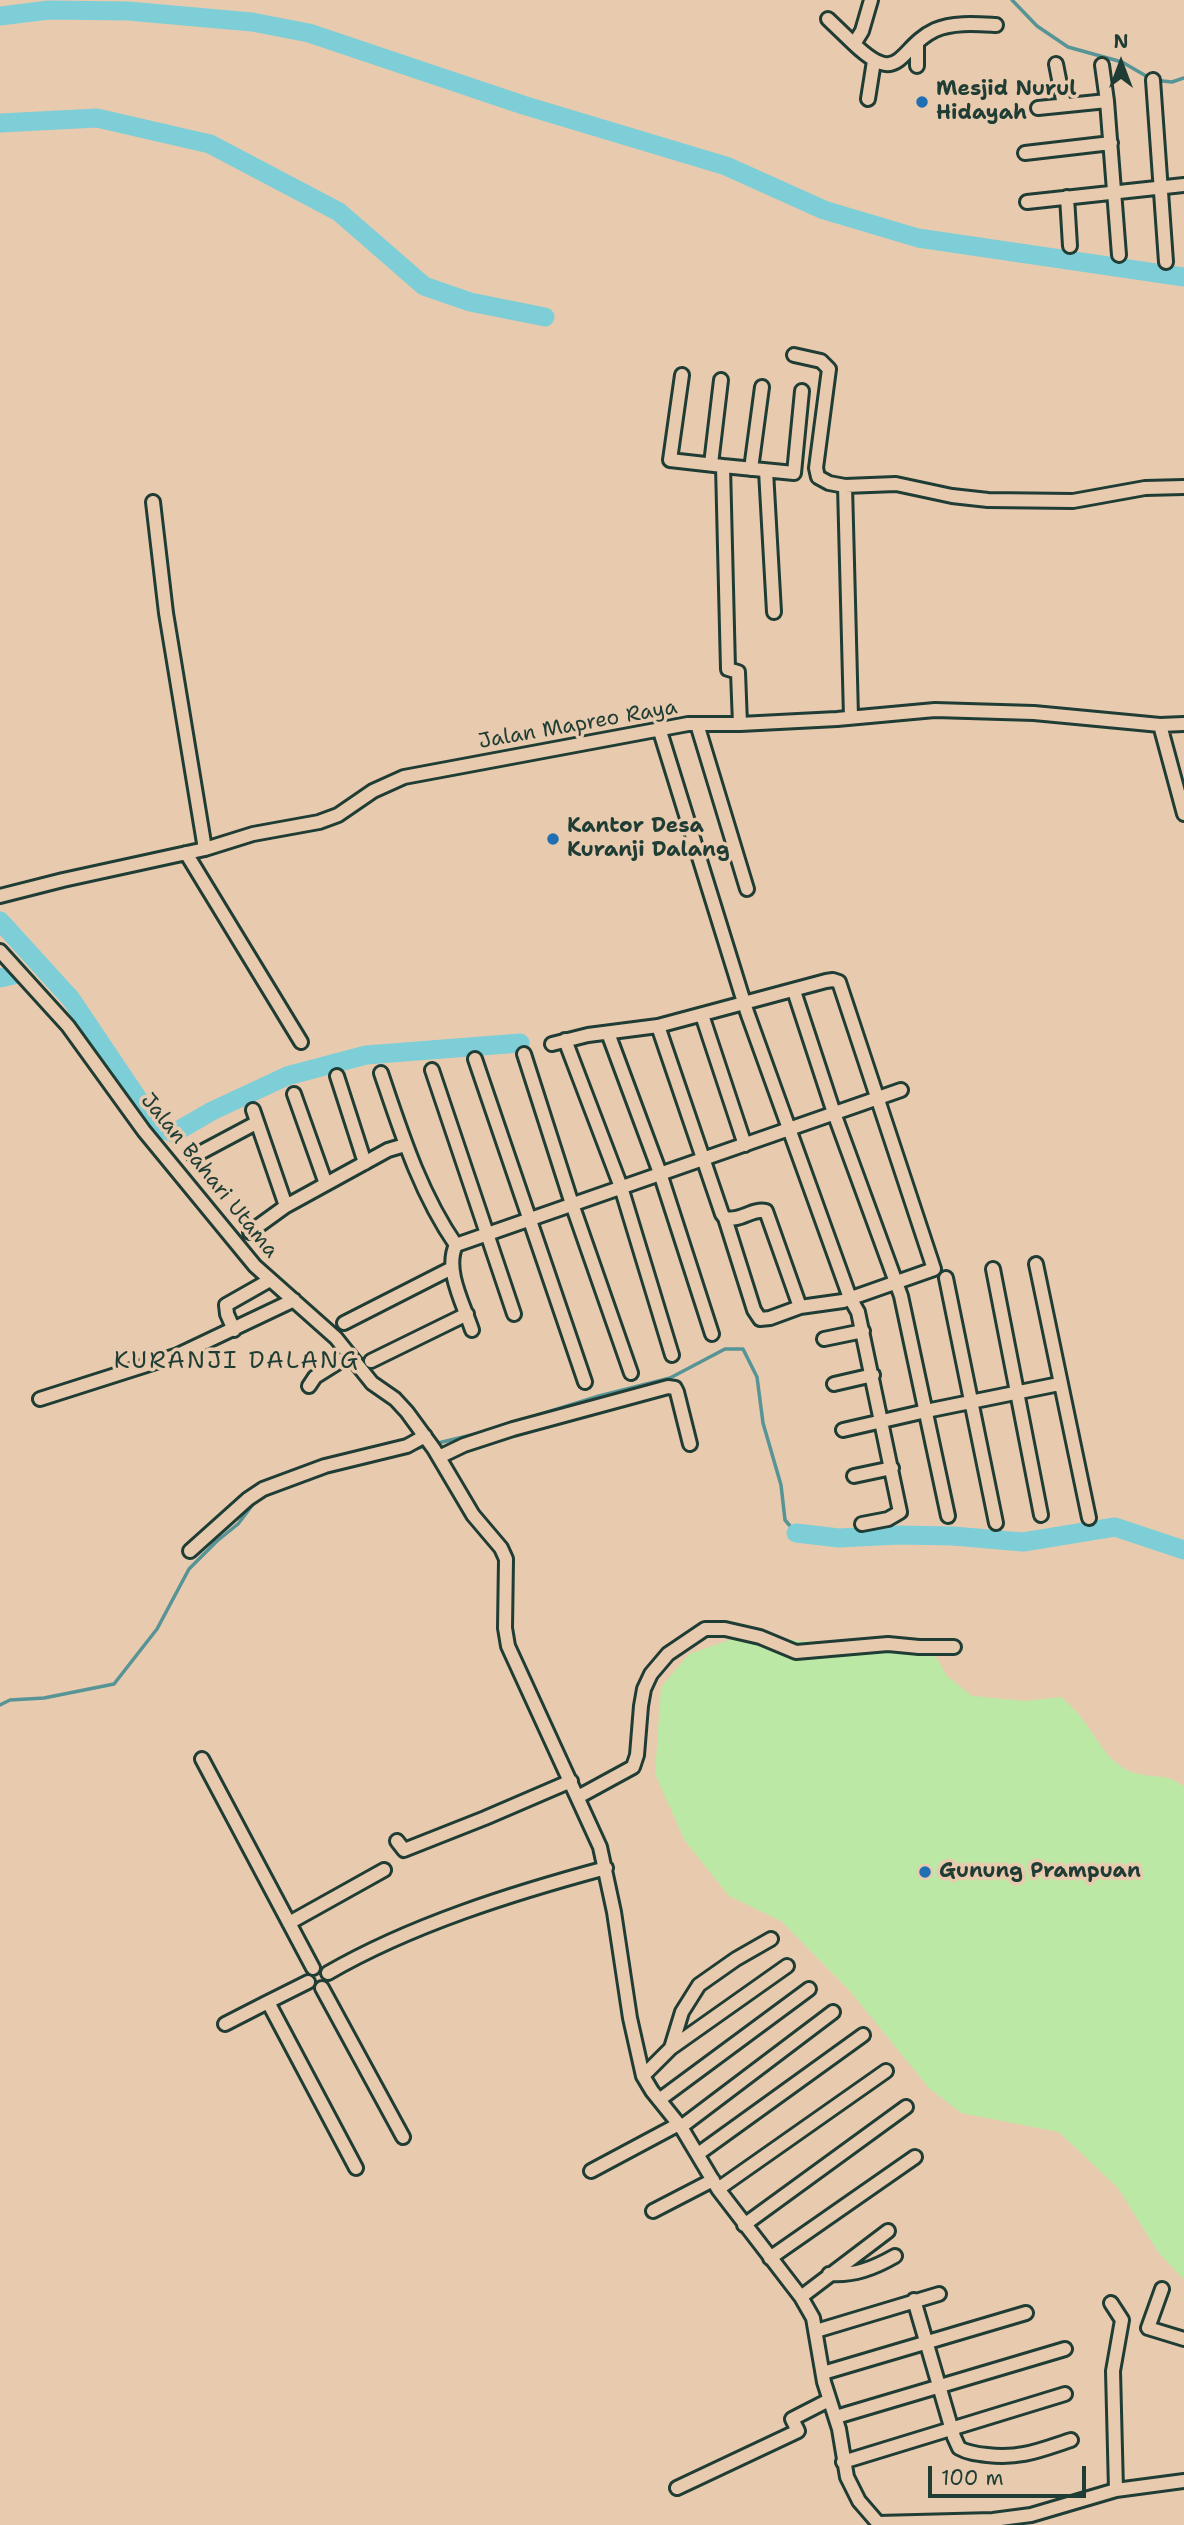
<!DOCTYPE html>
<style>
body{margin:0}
#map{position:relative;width:1184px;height:2525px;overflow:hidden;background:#e8cbaf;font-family:"Shantell Sans",sans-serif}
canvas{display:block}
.north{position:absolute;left:1086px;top:28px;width:70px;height:70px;-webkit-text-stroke:5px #e8cbaf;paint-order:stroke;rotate:0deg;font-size:19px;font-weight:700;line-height:28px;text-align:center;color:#1f3d34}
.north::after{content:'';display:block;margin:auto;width:24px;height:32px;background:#1f3d34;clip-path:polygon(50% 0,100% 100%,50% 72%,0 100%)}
.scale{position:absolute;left:928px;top:2466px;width:158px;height:32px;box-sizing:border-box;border:4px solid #1f3d34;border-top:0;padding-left:9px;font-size:21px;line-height:24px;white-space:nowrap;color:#1f3d34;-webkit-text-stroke:5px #e8cbaf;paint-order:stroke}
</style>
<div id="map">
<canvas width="1184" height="2525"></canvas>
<div class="north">N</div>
<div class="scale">100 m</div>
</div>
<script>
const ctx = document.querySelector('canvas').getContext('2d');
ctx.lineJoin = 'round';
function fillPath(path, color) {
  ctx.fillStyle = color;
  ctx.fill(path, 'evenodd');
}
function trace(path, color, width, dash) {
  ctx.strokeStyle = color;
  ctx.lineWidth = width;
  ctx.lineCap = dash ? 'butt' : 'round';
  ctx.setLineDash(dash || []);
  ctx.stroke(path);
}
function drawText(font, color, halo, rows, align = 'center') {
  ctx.font = font + ' "Shantell Sans",sans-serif';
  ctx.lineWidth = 7;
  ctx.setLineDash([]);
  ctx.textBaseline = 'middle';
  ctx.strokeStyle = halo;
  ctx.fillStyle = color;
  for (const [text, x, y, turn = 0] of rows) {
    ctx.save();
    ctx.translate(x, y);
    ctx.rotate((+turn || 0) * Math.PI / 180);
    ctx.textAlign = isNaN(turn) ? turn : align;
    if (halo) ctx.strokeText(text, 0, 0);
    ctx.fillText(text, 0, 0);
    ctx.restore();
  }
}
const green = new Path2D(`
 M744,1635l58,6 130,9 15,26 25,20 54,5 35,-4c8,8 17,15 23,24 14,19 24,42 48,51 18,7 36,0 52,15v493l-26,-28 -40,-64 -59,-56 -98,-19 -32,-25 -80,-98 -68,-69 -52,-25 -44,-55 -30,-67 6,-87 28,-33z`);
const stream = new Path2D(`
 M1012,0l25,26 31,21 54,15 31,18 19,2 12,-4
 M522,1420l77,-24 71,-18 55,-29h18l14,28 6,46 18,62 4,35 11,13
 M434,1444l54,-13
 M410,1450l17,-4
 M319,1474l26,-7
 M0,1705l10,-5 34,-2 70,-14 43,-55 32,-60 28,-28 21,-17 19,-25`);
const river = new Path2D(`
 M0,16l49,-6 79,1 124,11 57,11 214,72 203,61 98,44 94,28 266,39
 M0,123l97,-5 113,26 129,68 85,74 46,16 75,15
 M0,921l71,78 86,128 17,6 38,-22 75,-35 79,-21 154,-12
 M0,978l14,-3
 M796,1533l43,5 61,-3 53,1 70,6 92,-15 69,23`);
const minor = new Path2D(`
 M871,0l-9,31 -8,13c47,45 44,3 81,-14 18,-8 42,-6 61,-5
 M828,19l26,25
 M1056,64l8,41
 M1102,65l5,36 12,154
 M917,66v-22
 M1153,80l13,182
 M868,99l6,-38
 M1038,108l69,-7
 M1025,153l86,-10
 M1067,197l3,49
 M1027,202l157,-17
 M794,355l27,6 8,8 -13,99 2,9 11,6 16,3 51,-2 56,12 36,4 85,1 72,-13 39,-1
 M682,375l-12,85 53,6
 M711,464l10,-84
 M751,469l11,-82
 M766,471l8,141
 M845,486l6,231
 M153,502l13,111 39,236
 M697,724l50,165
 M740,724l-2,-52 -10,-3 -5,-203 71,7 8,-82
 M1160,725l24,89
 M659,728l88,284 103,286 8,14 42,200 -12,7 -26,5
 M186,853l115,189
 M0,896l63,-16 142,-31 48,-15 66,-12 19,-7 35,-24 31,-14 284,-53h52l97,-5 98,-9 99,3 126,12 24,-1
 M0,951l68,75 76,105 111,135 81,72 36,45 23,16 12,13 27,37 39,66 28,33 5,11 -1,69 3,18 92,201 14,65 16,106 13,58 9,15 29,36 37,62 83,108 12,21 11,64 15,47 8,48 12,24 19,22 115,-3 38,-5 85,-25 68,-9
 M794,991l40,122 67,183 47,220
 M702,1015l43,130
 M658,1026l64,188 3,4c15,4 27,-10 41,-7l34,96
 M608,1033l52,140 52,161
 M565,1040l56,147 51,168
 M552,1044l36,-9 70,-9 168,-45 7,-1 6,2 95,287 -91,32 -43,6 -30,11 -10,1 -6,-9 -29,-92
 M524,1054l48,150 59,169
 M475,1059l110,323
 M432,1070l82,244
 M381,1073c20,59 39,120 75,172l445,-155
 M337,1076l28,87
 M294,1094l32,90
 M253,1110l33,96
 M194,1156l62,-33
 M250,1232l36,-26 102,-56 17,-5
 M456,1245c-12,25 8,60 16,85
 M1036,1264l53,254
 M993,1269l48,246
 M946,1278l50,245
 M344,1323l108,-55
 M234,1330l-7,-16 -1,-9 44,-25
 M824,1339l39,-8
 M371,1361l96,-47
 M834,1384l39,-9
 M309,1386l6,-9 35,-22
 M40,1399l138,-44 116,-55
 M843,1430l83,-19 133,-27
 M439,1457l25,-12 49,-16 155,-42 7,1 2,4 13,52
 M854,1476l38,-8
 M190,1551l58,-52 15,-10 62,-23 82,-20 18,-10
 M202,1759l111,209
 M578,1797l55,-30 4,-12 4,-49 3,-17 7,-15 17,-20 37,-25h20l35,8 36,15 92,-8 31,3h35
 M397,1841l7,9 81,-32 86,-37
 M289,1923l95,-53
 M328,1973c83,-48 185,-80 278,-105
 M308,1982l-40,20 88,166
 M322,1988l81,149
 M225,2024l43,-22
 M671,2048l116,-82
 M643,2076l28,-28 11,-36 17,-27 37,-26 35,-20
 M659,2100l150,-111
 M681,2127l152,-115
 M698,2154l165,-119
 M591,2171l88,-47
 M718,2189l168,-118
 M653,2211l60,-31
 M744,2225l162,-118
 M770,2258l145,-101
 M829,2274c25,2 45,-6 66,-18
 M1162,2289l-14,39 36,11
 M801,2297l87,-66
 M914,2300l40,137 5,11c9,5 18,6 28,7 34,4 53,-5 84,-15
 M1111,2303l11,17 -9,51 3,119
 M816,2331l123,-37
 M823,2373l203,-60
 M836,2417l229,-68
 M843,2462l222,-68
 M677,2488l121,-57 -6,-12 37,-19`);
const markers = [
 [922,102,7,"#1f6fb2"],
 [553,839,7,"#1f6fb2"],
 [925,1872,7,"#1f6fb2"]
];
const poiNames = [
 ["Mesjid Nurul",936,90],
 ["Hidayah",936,114],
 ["Kantor Desa",567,827],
 ["Kuranji Dalang",567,851],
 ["Gunung Prampuan",939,1872]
];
const streetNames = [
 ["Jalan Mapreo Raya",578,725,-10],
 ["Jalan Bahari Utama",209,1176,51]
];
const quarterNames = [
 ["KURANJI DALANG",237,1362]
];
fillPath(green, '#bbe8a5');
trace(stream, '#579496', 3.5);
trace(river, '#7dced7', 19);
trace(minor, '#1f3d34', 18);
trace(minor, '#e8cbaf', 12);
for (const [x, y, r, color] of markers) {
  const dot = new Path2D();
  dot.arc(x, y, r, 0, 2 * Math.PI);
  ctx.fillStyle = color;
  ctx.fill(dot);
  trace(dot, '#e8cbaf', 2.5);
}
drawText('bold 21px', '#1f3d34', '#e8cbaf', poiNames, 'left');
drawText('21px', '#1f3d34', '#e8cbaf', streetNames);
ctx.letterSpacing = '2px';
drawText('24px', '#1f3d34', '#e8cbaf', quarterNames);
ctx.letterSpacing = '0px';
</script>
